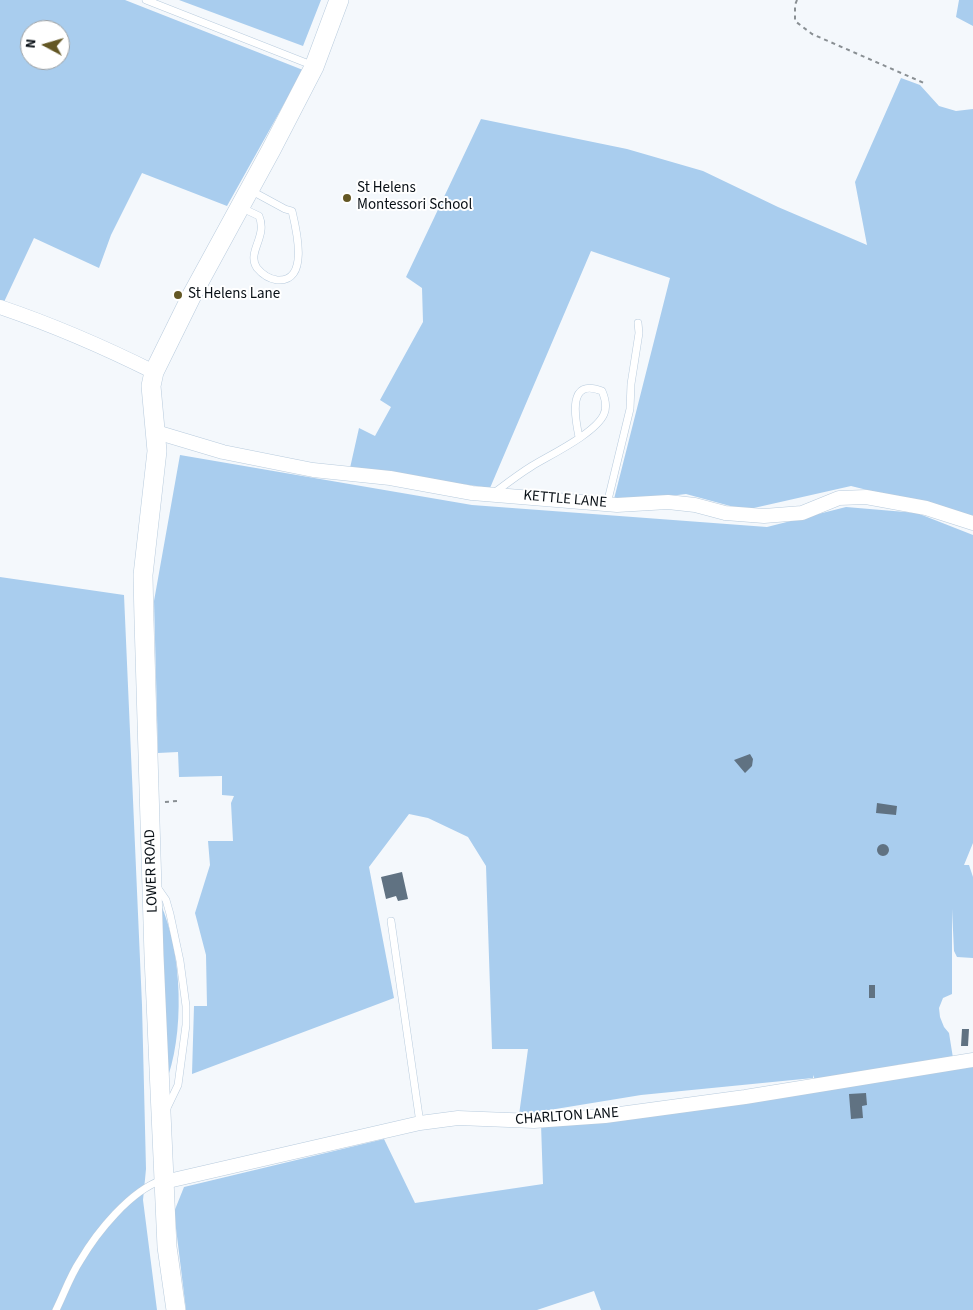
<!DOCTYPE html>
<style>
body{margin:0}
#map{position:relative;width:973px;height:1310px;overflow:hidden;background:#f4f8fc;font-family:"Source Sans 3",sans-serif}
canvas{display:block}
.north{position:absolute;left:20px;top:20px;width:50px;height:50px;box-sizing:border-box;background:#fff;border:1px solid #9c9fa1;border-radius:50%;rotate:276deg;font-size:14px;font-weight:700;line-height:20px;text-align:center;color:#080f15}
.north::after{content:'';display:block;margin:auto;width:18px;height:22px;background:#635724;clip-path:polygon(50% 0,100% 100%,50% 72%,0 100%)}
</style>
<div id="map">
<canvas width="973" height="1310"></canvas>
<div class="north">N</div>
</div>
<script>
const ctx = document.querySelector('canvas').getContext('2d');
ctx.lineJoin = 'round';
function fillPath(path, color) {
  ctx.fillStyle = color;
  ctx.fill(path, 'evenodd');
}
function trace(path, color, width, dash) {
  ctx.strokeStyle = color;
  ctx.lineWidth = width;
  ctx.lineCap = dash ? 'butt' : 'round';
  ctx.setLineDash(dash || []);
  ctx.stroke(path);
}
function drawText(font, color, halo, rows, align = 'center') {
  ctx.font = font + ' "Source Sans 3",sans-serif';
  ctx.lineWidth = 4;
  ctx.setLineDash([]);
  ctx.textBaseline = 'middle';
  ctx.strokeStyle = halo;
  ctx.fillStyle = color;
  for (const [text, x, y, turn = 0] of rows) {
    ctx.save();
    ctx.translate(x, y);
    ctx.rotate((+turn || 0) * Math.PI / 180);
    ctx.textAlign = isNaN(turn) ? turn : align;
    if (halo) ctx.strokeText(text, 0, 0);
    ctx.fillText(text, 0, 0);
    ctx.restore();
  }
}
const green = new Path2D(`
 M0,0h125l178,70 -76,136 -85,-33 -31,62 -12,33 -65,-30 -30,64 -4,-2zM30,30h30v30h-30z
 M179,0h142l-18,46z
 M959,0h14v26l-17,-9z
 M901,78l19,7 19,21 17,5 17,-2v407l-122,-30 -106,24 -59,-16 -73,9 57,-225 -79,-27 -101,237 -140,-20 9,-40 16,8 16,-29 -11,-7 43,-78 -1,-34 -16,-11 75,-158 146,30 76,22 75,36 89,38 -12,-63z
 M180,455l292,50 295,22 79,-20 71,6 56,22v308l-9,22h5l4,12v81l-16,-1 -3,-6 -2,-42v85l-9,4 -4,10 1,9 4,10 5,6 4,25 -56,7 3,13 73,-11v243h-372l-7,-19 -57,19h-351l-12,-98 10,-25 200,-48 31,64 128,-19 -2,-60 278,-34 -6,-15v3l-172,17 -122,20 9,-66h-36l-6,-183 -18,-29 -40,-19 -19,-4 -40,53 25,131 -202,76 2,-68h13l-1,-51 -11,-42 15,-48 -2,-24h25l-2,-38 3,-7 -12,-1v-19l-43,1 -1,-25 -20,1 -4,-152z
 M0,577l124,18 18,410 4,164 -3,31 14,110h-157z
 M160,903c23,49 25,133 5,182z`);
const building = new Path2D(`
 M750,754l3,5 -1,7 -7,7 -11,-13z
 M877,803l20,3 -1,9 -20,-2z
 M877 850a6 6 0 1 1 12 0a6 6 0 1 1-12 0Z
 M402,872l6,27 -10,2 -2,-5 -10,3 -5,-22z
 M869,985h6v13h-6z
 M962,1029h7l-1,17h-7z
 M866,1093l1,12 -5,1 1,12 -12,1 -2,-25z`);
const path = new Path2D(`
 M797,0l-2,5v16l17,13 112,49
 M165,802l12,-1`);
const lane = new Path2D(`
 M146,0l168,66
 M240,207l19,9c9,21 -13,36 -2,52 5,6 13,11 20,12 33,3 19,-52 15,-69l-7,-2 -35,-19
 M494,493c12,-9 25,-19 38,-27 18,-11 64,-33 72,-52 3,-7 1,-16 -2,-23 -35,-14 -27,27 -23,46
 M607,504l23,-95 1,-25 8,-51 -1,-10
 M157,887l9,13 4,14 10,47 6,45v19l-8,60 -12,25
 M391,921l29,202
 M56,1310c8,-16 14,-34 24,-49 17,-29 50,-70 82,-81`);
const street = new Path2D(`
 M0,307c53,18 104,40 154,65
 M156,432l67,20 90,18 77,8 82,15 145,12 51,-3 27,3 30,8 39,3 38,-3 37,-15 27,-1 60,11 47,15
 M164,1182l256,-59 38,-5 76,3 71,-5 140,-19 228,-37`);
const secondary = new Path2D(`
 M176,1310l-9,-63 -13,-291 -10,-336 -1,-45 14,-124 -6,-65 3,-14 39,-79 78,-143 43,-83 25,-67`);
const markers = [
 [347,198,5,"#635724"],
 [178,295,5,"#635724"]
];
const poiNames = [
 ["St Helens",357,189],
 ["Montessori School",357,206],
 ["St Helens Lane",188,295]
];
const streetNames = [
 ["KETTLE LANE",565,500,5],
 ["LOWER ROAD",152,871,-92],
 ["CHARLTON LANE",567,1117,-4]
];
fillPath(green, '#a9cdee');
fillPath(building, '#607282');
trace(lane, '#b8cbdd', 8);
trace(street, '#b8cbdd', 15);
trace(secondary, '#b8cbdd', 20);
trace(path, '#898f93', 2, [4, 4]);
trace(lane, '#fff', 7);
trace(street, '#fff', 14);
trace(secondary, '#fff', 19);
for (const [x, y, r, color] of markers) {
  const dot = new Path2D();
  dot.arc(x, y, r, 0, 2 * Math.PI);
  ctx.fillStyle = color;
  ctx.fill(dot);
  trace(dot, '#fff', 2);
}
drawText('15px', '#080f15', '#fff', poiNames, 'left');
drawText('15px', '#080f15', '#fff', streetNames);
</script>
